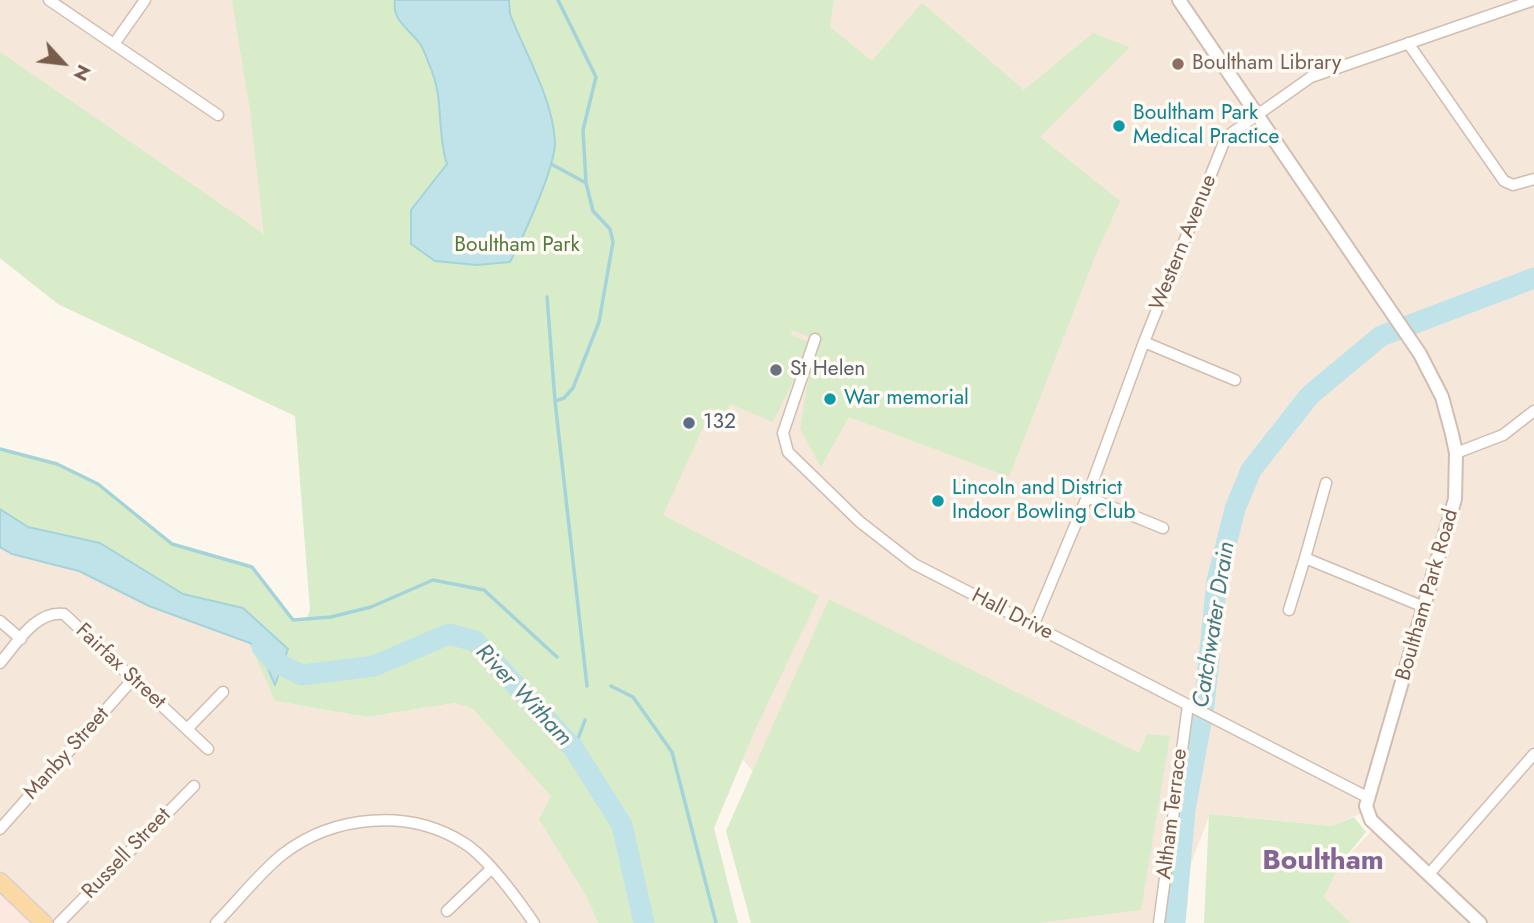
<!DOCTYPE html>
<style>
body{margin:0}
#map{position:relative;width:1534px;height:923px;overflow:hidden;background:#fdf6ec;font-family:Jost,sans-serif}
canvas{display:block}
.north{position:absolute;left:28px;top:28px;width:70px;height:70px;-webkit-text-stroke:5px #fffaf3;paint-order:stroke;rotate:117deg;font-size:19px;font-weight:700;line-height:28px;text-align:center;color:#7a5c4d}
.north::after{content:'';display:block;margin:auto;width:24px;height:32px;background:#7a5c4d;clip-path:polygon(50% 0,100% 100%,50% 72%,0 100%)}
</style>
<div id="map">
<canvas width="1534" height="923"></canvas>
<div class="north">N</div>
</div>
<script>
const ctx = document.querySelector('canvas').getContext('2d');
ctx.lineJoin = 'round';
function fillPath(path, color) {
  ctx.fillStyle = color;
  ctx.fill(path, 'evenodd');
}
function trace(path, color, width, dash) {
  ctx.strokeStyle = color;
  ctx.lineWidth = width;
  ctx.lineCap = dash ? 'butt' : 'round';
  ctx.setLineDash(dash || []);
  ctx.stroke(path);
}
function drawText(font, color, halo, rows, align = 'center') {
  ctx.font = font + ' Jost,sans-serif';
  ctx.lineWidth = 7;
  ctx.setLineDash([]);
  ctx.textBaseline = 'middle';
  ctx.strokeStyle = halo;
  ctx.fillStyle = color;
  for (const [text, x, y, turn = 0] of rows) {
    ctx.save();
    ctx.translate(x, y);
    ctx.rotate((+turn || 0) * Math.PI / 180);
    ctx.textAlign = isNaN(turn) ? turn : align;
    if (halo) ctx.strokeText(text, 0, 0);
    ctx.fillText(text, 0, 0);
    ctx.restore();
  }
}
const residential = new Path2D(`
 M0,0h1534v923h-183l-27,-26 17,-34 37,-39 -9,-14 -37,16 -122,-12 -42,109h-287l-219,-259 -367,-248 -237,-112 -58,-46z
 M0,529l237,88 38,84 92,16 88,-14 18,6 79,87 46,127h-554l-44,-42z`);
const commercial = new Path2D(`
 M0,893l32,30h-32z`);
const green = new Path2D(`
 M232,0h602l-4,27 42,34 50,-58 102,87 69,-57 37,14 -90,90 80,64 -24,53 -87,223 -160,-60 -28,50 -21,-38 15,-90 -23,-9 -1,5 21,8 -39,79 -43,-18 -4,8 -14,-4 -49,107 156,81 -64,134 -41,98 24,95h-140l-11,-26 -48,-78 12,-23 -78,-87 -18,-6 -88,14 -92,-16 -38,-84 -237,-88v-80l57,15 41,20 74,60 80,23 41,53 14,-2 3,-8 -15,-194 -237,-112 -58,-46v-206l264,182 -14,-123z
 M829,599l310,154 8,-19 23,2 -29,174 -102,13h-288l-25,-92z
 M1209,814l123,12 22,-9 12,15 -25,31 -17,34 27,26h-147z`);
const water = new Path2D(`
 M395,0h114l1,14c16,41 42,83 45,127 1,25 -32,96 -45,121l-33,3 -42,-4 -24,-17v-34l36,-46c-11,-33 -2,-66 -18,-100 -3,-8 -6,-18 -12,-24 -11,-13 -25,-21 -22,-40z
 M0,509l28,18 72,16 83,51 60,14 45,41 -13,36 -17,-39 -109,-40 -70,-35 -67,-17 -12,-7z`);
const stream = new Path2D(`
 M558,0l38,77 -13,53 3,53
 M553,165l33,18 7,28 17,18 3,13 -14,80 -26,66 -9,10 -9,3
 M547,297l8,104 32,285
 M0,449l57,15 41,20 74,60 80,23 41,53 38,-3 40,-10 62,-27 51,10 73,67
 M611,686l22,11 39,55 44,171
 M574,749l11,-29`);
const river = new Path2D(`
 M262,647l13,15 27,13 72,-9 75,-32 26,7 99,108 48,76 22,98
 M1175,923l10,-113 19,-104 13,-125 18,-72 16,-39 59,-75 71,-59 153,-58`);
const minor = new Path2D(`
 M49,0l169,115
 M1408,43l96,138 9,4 21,-6
 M114,44l31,-44
 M815,339l-32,94 5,19 72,70 54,42 453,233
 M1144,342l91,38
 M1456,453l47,-18 31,-24
 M1326,483l-21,75 119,49
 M1087,497l76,31
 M1289,610l16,-52
 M0,621l21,18
 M1033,626l54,-129 57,-155 82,-205 85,-60 223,-77
 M0,663c17,-20 36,-53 64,-49l144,135
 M187,729l36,-37
 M0,829l133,-150
 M1429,874l105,-120
 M447,911l44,-42
 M59,923l135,-137
 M216,923c22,-22 43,-50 67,-69 51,-39 126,-46 181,-11 23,14 55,58 70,80
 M1159,923l29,-218`);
const tertiary = new Path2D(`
 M1179,0l241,354 22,43 10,37 4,19 -1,46 -89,307 5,14 109,103`);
const primary = new Path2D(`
 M0,881l44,42`);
const markers = [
 [1178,64,7,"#8d6e63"],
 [1119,126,7,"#0f9aa8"],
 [776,370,7,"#6b7280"],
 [830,399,7,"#0f9aa8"],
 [689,423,7,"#5c6f8a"],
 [938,501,7,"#0f9aa8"]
];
const educationNames = [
 ["Boultham Library",1192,64]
];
const cultureNames = [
 ["Boultham Park",1133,114],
 ["Medical Practice",1133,138],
 ["War memorial",844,399],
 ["Lincoln and District",952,489],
 ["Indoor Bowling Club",952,513]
];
const streetNames = [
 ["Western Avenue",1184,243,-68],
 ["Boultham Park Road",1428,595,-74],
 ["Hall Drive",1012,615,27],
 ["Fairfax Street",120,667,43],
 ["Manby Street",67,754,-48],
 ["Altham Terrace",1173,814,-83],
 ["Russell Street",127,854,-46]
];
const parkNames = [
 ["Boultham Park",517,246]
];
const worshipNames = [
 ["St Helen",790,370]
];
const serviceNames = [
 ["132",703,423]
];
const waterNames = [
 ["Catchwater Drain",1215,625,-81],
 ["River Witham",523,696,47]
];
const districtNames = [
 ["Boultham",1323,862]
];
fillPath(residential, '#f5e8da');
fillPath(commercial, '#fde8e0');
fillPath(green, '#d8ecc9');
fillPath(water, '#bfe3e8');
trace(water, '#a5d3da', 2);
trace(stream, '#a5d3da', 3.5);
trace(river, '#bfe3e8', 21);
trace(minor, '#d1beb0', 13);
trace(tertiary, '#d1beb0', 16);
trace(primary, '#dad1cd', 19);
trace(minor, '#fff', 10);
trace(tertiary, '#fff', 12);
trace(primary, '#fbd9a5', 16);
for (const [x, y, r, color] of markers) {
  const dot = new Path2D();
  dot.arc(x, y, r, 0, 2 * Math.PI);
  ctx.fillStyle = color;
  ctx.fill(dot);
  trace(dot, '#fffaf3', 2.5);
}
drawText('21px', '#785e54', '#fffaf3', educationNames, 'left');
drawText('21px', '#0d838f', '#fffaf3', cultureNames, 'left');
drawText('21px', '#7a5c4d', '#fffaf3', streetNames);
drawText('21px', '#537a41', '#fffaf3', parkNames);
drawText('21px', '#5b616d', '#fffaf3', worshipNames, 'left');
drawText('21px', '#4e5e75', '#fffaf3', serviceNames, 'left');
drawText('italic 23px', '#437c86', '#fffaf3', waterNames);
drawText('bold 28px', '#846695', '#fffaf3', districtNames);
</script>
